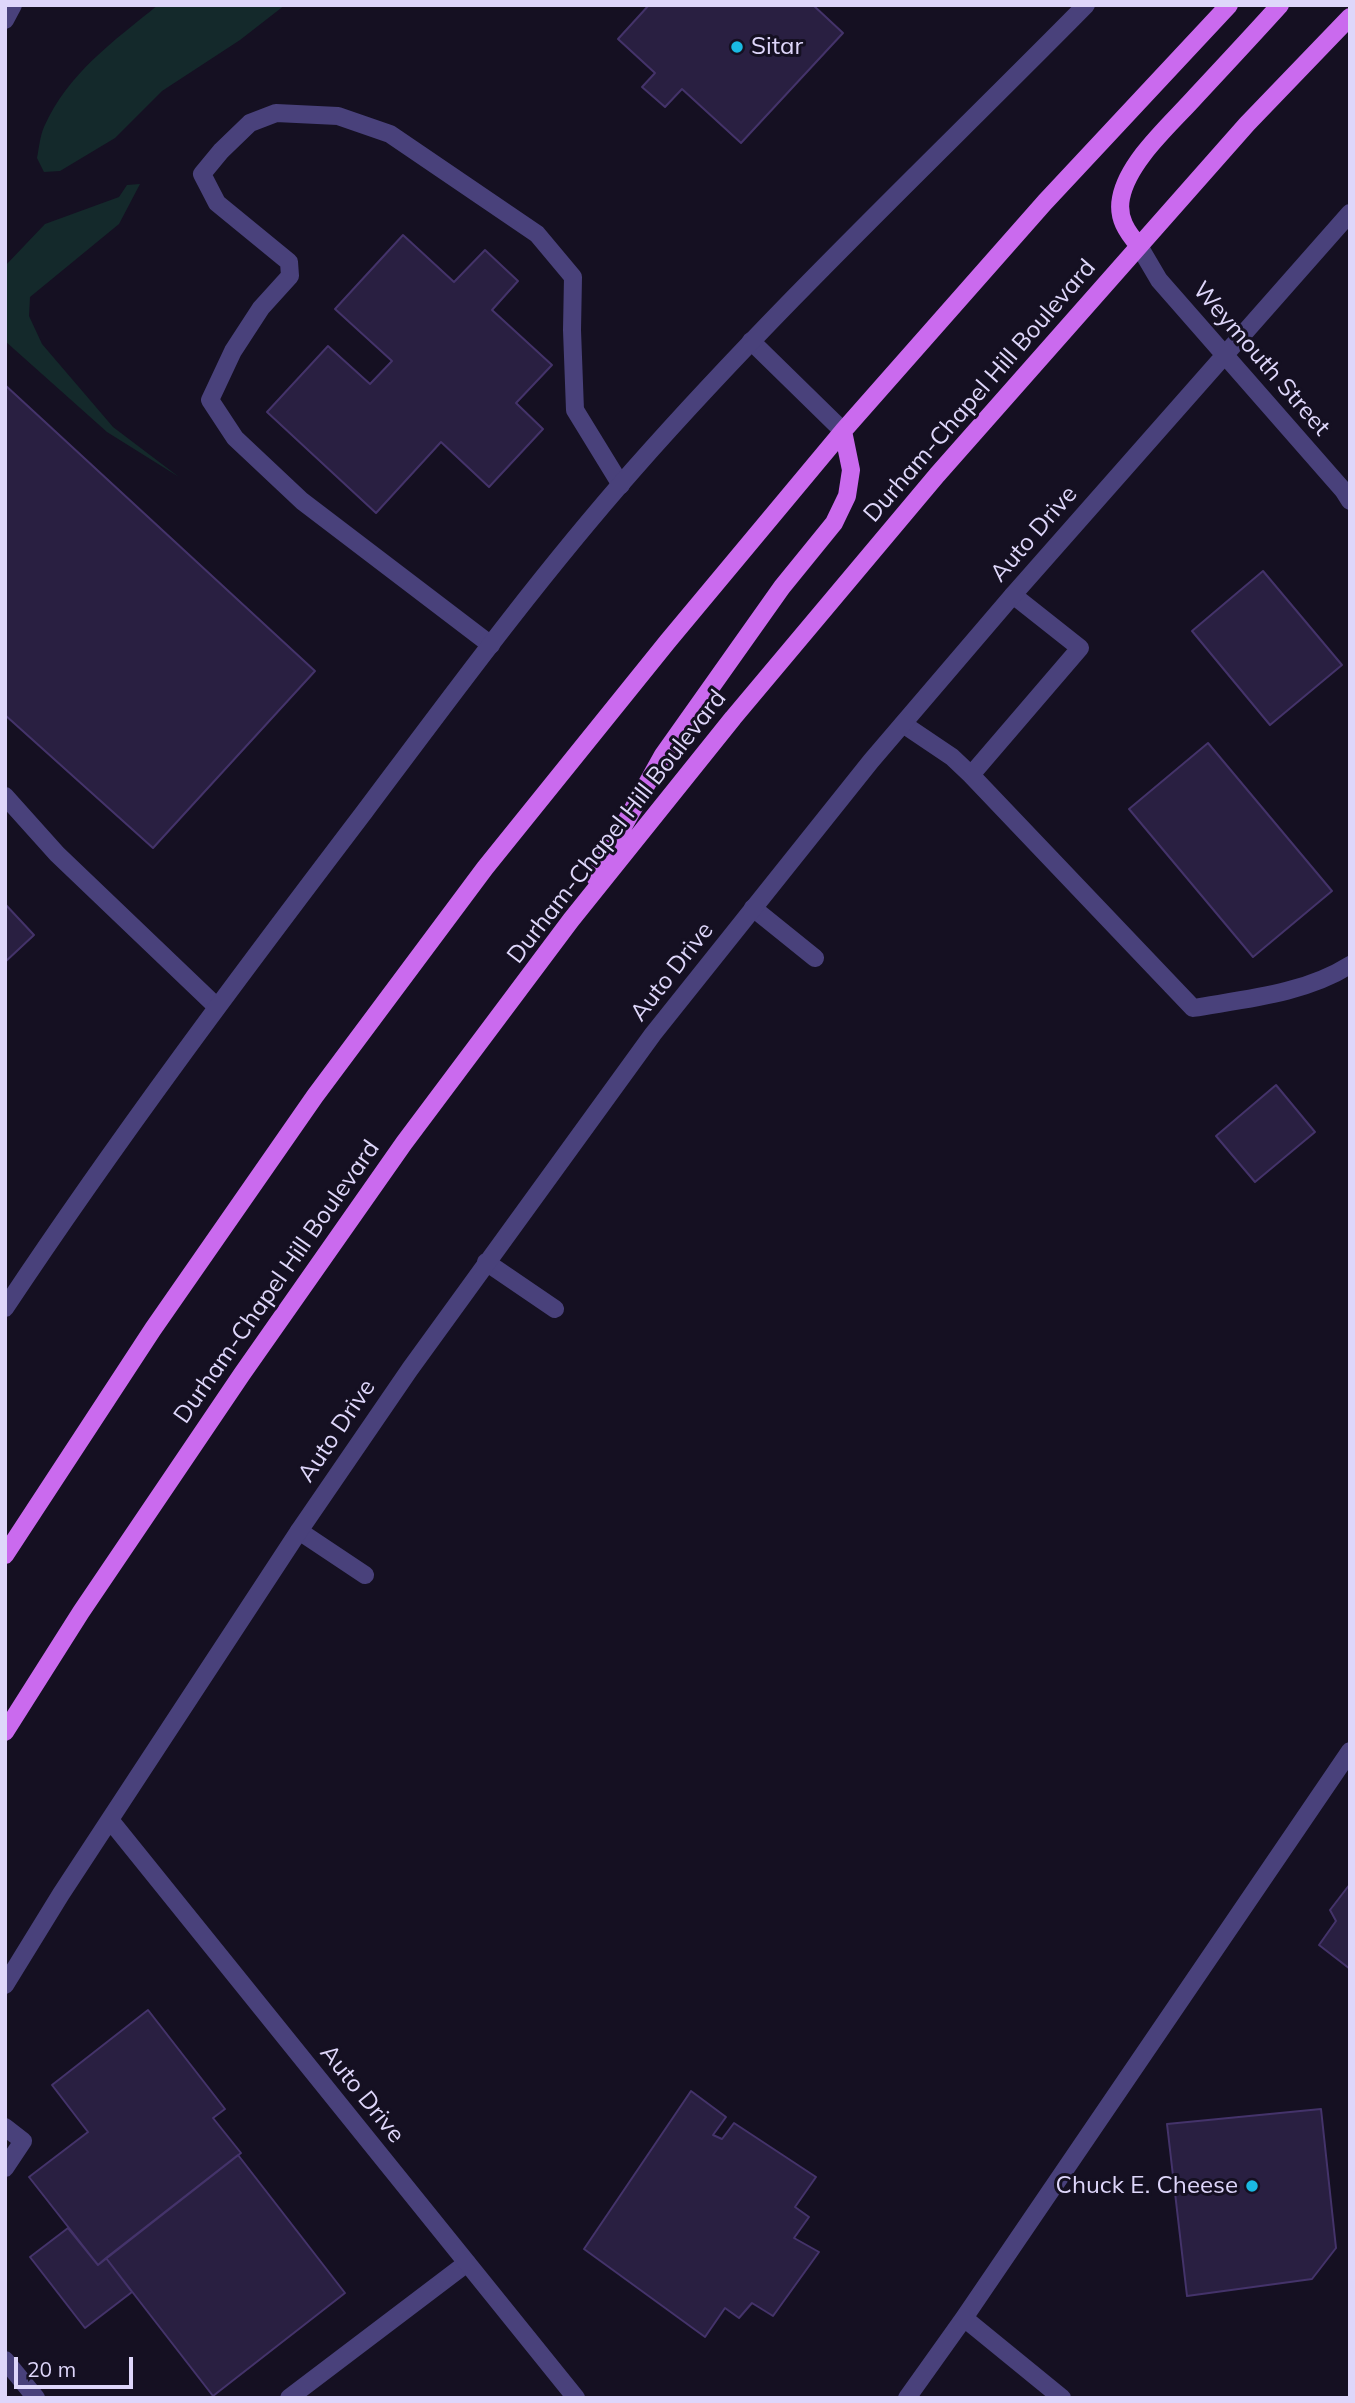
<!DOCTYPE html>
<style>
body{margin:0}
#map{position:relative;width:1355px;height:2403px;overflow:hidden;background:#151022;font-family:Mulish,sans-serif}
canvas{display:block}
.frame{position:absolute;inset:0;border:7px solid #ded6fa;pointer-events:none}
.scale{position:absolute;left:14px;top:2357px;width:119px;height:32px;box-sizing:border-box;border:4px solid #ded6fa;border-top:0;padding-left:9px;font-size:21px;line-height:24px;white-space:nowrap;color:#ded6fa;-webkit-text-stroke:5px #151022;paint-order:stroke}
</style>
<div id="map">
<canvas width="1355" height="2403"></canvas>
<div class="frame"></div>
<div class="scale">20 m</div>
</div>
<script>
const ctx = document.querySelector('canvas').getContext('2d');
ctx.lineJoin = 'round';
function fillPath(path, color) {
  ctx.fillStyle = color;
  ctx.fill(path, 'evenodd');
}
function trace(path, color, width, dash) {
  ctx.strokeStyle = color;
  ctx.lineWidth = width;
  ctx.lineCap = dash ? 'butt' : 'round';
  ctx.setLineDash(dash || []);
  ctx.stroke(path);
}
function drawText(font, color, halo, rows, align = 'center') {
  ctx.font = font + ' Mulish,sans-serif';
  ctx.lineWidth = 6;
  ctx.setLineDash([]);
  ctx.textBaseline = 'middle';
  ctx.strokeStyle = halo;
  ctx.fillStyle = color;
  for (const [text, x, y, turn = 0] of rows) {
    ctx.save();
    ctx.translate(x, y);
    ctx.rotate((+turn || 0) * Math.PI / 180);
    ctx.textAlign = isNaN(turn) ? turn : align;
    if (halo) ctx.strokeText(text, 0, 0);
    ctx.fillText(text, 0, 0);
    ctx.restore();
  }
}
const green = new Path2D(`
 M158,5h127l-45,35 -78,51 -47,47 -55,33 -16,1 -7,-14c2,-10 3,-22 7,-31 24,-54 70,-86 114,-122z
 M140,184l-21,40 -89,73 -1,19 13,28 71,83 66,50 -72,-45 -102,-91v-75l40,-42 74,-27 8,-12z`);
const building = new Path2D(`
 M649,5h164l30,28 -102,110 -59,-54 -17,18 -23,-20 13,-14 -37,-34z
 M403,235l51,47 31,-32 33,31 -26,29 60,55 -36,38 27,26 -54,58 -48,-45 -65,71 -109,-101 61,-66 42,38 22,-23 -57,-52z
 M5,385l310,286 -162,177 -148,-133z
 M1263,571l79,94 -72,60 -78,-94z
 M1208,743l124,148 -79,66 -124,-148z
 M5,904l29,31 -29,27z
 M1276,1085l39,47 -60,50 -39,-46z
 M1350,1884v85l-31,-24 17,-24 -6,-11z
 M148,2010l77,99 -12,9 28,35 -143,112 -69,-88 59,-45 -36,-47z
 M691,2091l35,26 -13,18 9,4 12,-16 82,54 -21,30 14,10 -15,21 25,14 -46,64 -21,-13 -13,15 -14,-10 -20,29 -121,-88z
 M1321,2109l15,139 -24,31 -125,17 -20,-172z
 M238,2155l107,138 -132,103 -107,-138z
 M68,2228l30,37 8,-7 26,34 -47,36 -55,-71z`);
const service = new Path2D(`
 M751,341l92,90
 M491,645l-189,-144 -67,-63 -25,-38 23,-49 28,-43 29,-32 -1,-14 -72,-59 -15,-29 19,-23 29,-28 26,-10 62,3 52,18 147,100 36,43 -1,53 3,80 46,75
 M903,724l49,33 19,18 109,-127 -67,-53
 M971,775l222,233c52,-9 111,-14 157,-43
 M5,796l52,58 160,153
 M753,908l62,50
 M486,1262l69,47
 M299,1531l66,44
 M5,2127l18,14 -18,27
 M964,2318l98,80
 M5,2360l31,38
 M289,2398l178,-135
 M907,2398l57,-80 386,-567`);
const minor = new Path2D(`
 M5,20l8,-15
 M1139,246l20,34 184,210 7,11
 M5,1308c113,-170 236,-334 360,-497 87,-116 173,-233 269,-342 143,-162 300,-310 452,-464
 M110,1820l466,578
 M5,1985l56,-91 238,-363 111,-162 243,-335 218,-273 142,-166 337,-382`);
const primary = new Path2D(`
 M1139,246c-12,-14 -22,-28 -18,-48 7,-37 50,-74 75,-102 28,-30 56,-60 84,-91
 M595,877l68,-122 119,-168 52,-64 13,-27 4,-26 -8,-39
 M5,1555l148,-226 162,-233 170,-228 183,-227 175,-210 202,-229 184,-197
 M5,1732l76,-120 161,-238 162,-231 167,-223 162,-202 204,-243 310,-351 103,-107`);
const markers = [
 [737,47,7,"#1ab9e2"],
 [1252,2186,7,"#1ab9e2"]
];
const poiNames = [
 ["Sitar",751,47],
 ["Chuck E. Cheese",1238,2186,"right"]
];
const streetNames = [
 ["Weymouth Street",1261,359,49],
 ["Durham-Chapel Hill Boulevard",980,391,-49],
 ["Auto Drive",1034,534,-49],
 ["Durham-Chapel Hill Boulevard",617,827,-52],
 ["Auto Drive",672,972,-52],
 ["Durham-Chapel Hill Boulevard",277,1282,-55],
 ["Auto Drive",337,1431,-56],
 ["Auto Drive",362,2094,51]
];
fillPath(green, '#14292b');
fillPath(building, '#291f41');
trace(building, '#44336a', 2);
trace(service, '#49417b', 18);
trace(minor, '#49417b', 18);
trace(primary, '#ca6aee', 18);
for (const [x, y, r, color] of markers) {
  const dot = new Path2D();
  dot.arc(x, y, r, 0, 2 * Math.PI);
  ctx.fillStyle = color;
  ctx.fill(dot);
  trace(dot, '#151022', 2.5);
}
drawText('24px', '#ded6fa', '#151022', poiNames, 'left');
drawText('24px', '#ded6fa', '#151022', streetNames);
</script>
